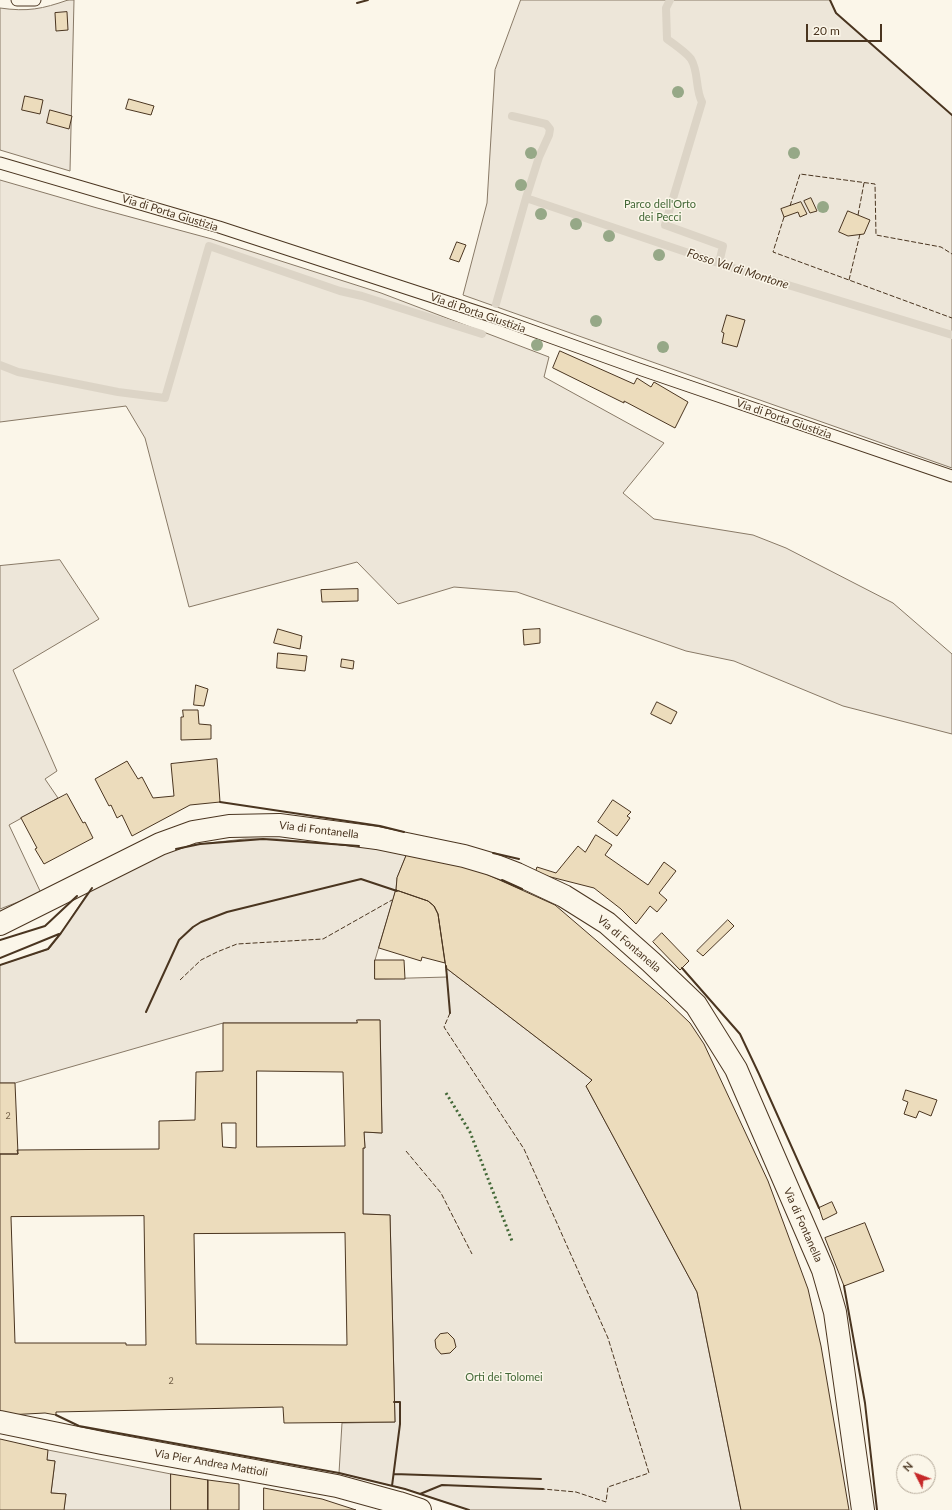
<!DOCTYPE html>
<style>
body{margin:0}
#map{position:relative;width:952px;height:1510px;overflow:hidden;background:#fbf6e9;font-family:Lato,sans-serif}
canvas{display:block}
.north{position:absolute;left:896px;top:1454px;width:40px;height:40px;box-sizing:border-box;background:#fbf6e9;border:1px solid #b4a999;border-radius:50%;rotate:312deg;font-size:11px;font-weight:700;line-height:16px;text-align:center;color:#4a3520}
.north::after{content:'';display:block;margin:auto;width:14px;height:18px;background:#c62828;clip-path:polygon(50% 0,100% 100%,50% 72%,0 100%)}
.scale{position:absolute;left:806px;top:24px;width:76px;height:18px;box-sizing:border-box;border:2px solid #4a3520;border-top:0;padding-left:5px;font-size:12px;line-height:14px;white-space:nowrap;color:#4a3520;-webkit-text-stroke:3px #fbf6e9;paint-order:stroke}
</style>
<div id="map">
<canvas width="952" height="1510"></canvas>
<div class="north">N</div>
<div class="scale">20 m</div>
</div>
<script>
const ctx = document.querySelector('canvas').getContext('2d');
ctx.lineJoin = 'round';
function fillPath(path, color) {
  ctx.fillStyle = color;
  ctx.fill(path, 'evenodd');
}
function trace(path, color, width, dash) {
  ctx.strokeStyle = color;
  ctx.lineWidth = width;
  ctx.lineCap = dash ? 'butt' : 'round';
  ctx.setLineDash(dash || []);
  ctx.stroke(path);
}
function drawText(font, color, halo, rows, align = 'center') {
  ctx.font = font + ' Lato,sans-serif';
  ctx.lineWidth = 3;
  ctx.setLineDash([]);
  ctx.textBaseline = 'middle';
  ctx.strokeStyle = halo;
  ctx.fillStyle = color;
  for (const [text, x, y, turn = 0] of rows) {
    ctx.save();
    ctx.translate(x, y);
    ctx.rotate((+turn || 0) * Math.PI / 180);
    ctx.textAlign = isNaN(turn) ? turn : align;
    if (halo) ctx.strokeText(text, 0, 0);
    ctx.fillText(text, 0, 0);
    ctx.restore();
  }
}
const green = new Path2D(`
 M68,0h6l-4,171 -70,-21v-142c28,4 42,1 68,-8z
 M521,0h309l6,13 116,102v353l-489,-173 24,-92 8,-133z
 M0,180l97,28 115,31 169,54 168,64 -5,20 120,66 -41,50 31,26 99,16 33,13 107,55 59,51v80l-109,-28 -109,-45 -48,-10 -169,-59 -63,-5 -56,17 -41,-42 -168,45 -44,-169 -19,-32 -126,16z
 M60,560l39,59 -86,51 44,101 -12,8 13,19 -49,27 32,68 -41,16v-343z
 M245,839h32l88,8 42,7 -10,24 -1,12 -21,70v19l72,-2 -1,-9 146,112 -6,6 111,206 44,218h-272l-64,-21 -66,-16 3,-50 53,-1 -5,-207 -27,-1v-66h2l-1,-16 18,1 -2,-113h-22l-1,3h-134l-208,60h-15v-118l49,-16 12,-16 32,-48 80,-36 27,-5z
 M48,1450l123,24v36h-107l2,-16 -15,-1 4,-32 -8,-1z`);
const stream = new Path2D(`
 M670,0l-4,8 1,31c7,5 20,14 24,20 8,13 4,30 11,43l-37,123 58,21 -4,17
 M526,198l216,73 210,64
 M496,304l30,-106 13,-41 10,-22 1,-6 -4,-5 -34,-8
 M0,365l18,7 100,20 47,6 44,-152 131,45 22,5 120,38`);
const building = new Path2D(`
 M67,12l1,18 -12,1 -1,-18z
 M25,96l18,4 -3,14 -18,-4z
 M129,99l25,7 -3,9 -25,-6z
 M50,110l22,6 -3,13 -22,-6z
 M811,198l6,13 -7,2 -6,-12z
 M801,202l6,12 -7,3 -2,-5 -14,5 -3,-8z
 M848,211l22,9 -6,14 -16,2 -9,-4z
 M457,242l9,3 -7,17 -9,-3z
 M727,315l18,5 -8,27 -15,-4 2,-10 -2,-1z
 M560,351l74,33 3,-6 14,9 3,-5 34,20 -13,26 -51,-27v2l-71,-35z
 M358,589v12l-36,1 -1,-12z
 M278,629l24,7 -2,13 -26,-6z
 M540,629v14l-16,2 -1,-15z
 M278,653l29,3 -2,15 -28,-3z
 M342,659l12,2 -1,8 -12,-2z
 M196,685l12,4 -4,17 -10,-1z
 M657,702l20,10 -6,12 -20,-10z
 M183,710h15l1,14 12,1v14l-30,1v-23h2z
 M217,759l3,43 -30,3 -58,31 -10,-21 -5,3 -6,-13 -2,1 -14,-27 32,-18 11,18 4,-2 11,21 21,-2 -3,-32z
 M67,794l16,29 2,-1 8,16 -49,26 -9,-15 2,-1 -16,-30z
 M613,800l18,12 -4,4 3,2 -13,18 -19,-14z
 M596,835l16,10 -7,10 43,30 16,-23 12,9 -17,22 8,7 -10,12 -7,-6 -14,18 -15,-15 -27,-21 -59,-15 2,-6 19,6 22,-27 7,6z
 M407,854l66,14 82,37 112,96 23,22 14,21 64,137 40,108 13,57 28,164h-108l-44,-218 -111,-206 6,-6 -146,-112 -8,-54 -4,-8 -6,-5 -32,-11 1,-12z
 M396,890l32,11 6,5 4,8 7,49 -23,-6 -1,4 -42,-13z
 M728,920l6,6 -31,30 -6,-5z
 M662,933l27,28 -9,9 -27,-28z
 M375,960h29l1,19h-30z
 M357,1020h23l2,113 -18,-1 1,16h-2v66l27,1 5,207 -111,1 -1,-16 -227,5v3l-11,-2 -38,2 -7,-1v-260h18l-1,-4 142,-1v-28l36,-1 1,-48 27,-1v-48h134zM257,1071l86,1 2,74 -88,1zM222,1123h14v25l-13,-1zM144,1216l2,129h-20v-2h-111l-4,-126zM345,1233l2,112 -151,-1 -2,-110z
 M0,1083h15l3,71h-18z
 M906,1090l31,10 -6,16 -12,-5 -3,7 -12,-4 4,-12 -5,-2z
 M832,1202l5,11 -14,7 -4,-12z
 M865,1223l19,48 -40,15 -19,-48z
 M448,1333l6,6 2,8 -6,6 -9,1 -5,-6 -1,-8 5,-6z
 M0,1439l48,11 -1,10 8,1 -4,32 15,1 -2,16h-64z
 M171,1474l37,6v30h-37z
 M208,1480l31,4v26h-31z
 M264,1488l58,11 34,11h-92z`);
const service = new Path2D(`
 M17,0h18
 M0,163l219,64 278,91 139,50 316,108`);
const minor = new Path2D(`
 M0,924l160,-80 33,-12 36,-6 50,-1 98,13 87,18 27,8 26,10 47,22 43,27 44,39 45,43 40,64 87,201 12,42 28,198
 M0,1422l102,21 235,43 62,17 21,7`);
const hedge = new Path2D(`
 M446,1093l24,39 42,109`);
const fence = new Path2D(`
 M790,206l10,-32 75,10 1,51 65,12 11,7
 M858,215l6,-32
 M784,217l-11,35 179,66
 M849,280l11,-46
 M180,980l21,-20 16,-8 20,-8 86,-5 69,-39
 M450,1013l-6,14 80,122 84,189 41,135 -41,14 -2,15 -30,-10 -33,-3
 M406,1151l35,42 31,61`);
const wall = new Path2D(`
 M830,0l6,13 116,102
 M357,3l11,-3
 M220,802l160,24 24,6
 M176,849l24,-5 63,-5 96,7
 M493,853l26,6
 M502,880l20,9
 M0,940l45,-14 32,-30
 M0,958l59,-24
 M0,965l48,-16 13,-16 31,-45
 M446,966l4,47
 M682,968l58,66 19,40 60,134
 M146,1012l33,-72 14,-13 8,-5 26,-10 134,-33 36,12
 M844,1286l21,117 12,107
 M56,1415l23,11 260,47 66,16 64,21
 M394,1474l147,5
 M392,1486l8,-62v-22h-6
 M420,1494l22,-9 101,4`);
const trees = [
 [678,92],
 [531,153],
 [794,153],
 [521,185],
 [823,207],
 [541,214],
 [576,224],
 [609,236],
 [659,255],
 [596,321],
 [537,345],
 [663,347]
];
const numberNames = [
 ["2",8,1116],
 ["2",171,1381]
];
const parkNames = [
 ["Parco dell'Orto",660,204],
 ["dei Pecci",660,217],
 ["Orti dei Tolomei",504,1377]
];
const streetNames = [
 ["Via di Porta Giustizia",170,213,17],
 ["Via di Porta Giustizia",478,313,19],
 ["Via di Porta Giustizia",784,419,19],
 ["Via di Fontanella",319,830,7],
 ["Via di Fontanella",629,944,41],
 ["Via di Fontanella",803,1225,66],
 ["Via Pier Andrea Mattioli",211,1463,10]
];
const waterNames = [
 ["Fosso Val di Montone",738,269,18]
];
fillPath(green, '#ede6d9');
trace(green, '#887966', 1);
trace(stream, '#dcd4c6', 8);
fillPath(building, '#ecdcbc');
trace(building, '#4a3520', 1);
trace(service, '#4a3520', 13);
trace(minor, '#4a3520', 24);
trace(service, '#fbf6e9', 11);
trace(minor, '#fbf6e9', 22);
trace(hedge, '#436837', 3, [2, 3]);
trace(fence, '#4a3520', 1, [5, 2]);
trace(wall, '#4a3520', 2);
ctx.fillStyle = '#96a887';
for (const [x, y] of trees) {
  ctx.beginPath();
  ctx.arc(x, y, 6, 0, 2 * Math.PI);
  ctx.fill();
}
drawText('9px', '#725f47', null, numberNames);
drawText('11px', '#436837', '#fbf6e9', parkNames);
drawText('11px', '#4a3520', '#fbf6e9', streetNames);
drawText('italic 12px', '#4a3520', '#fbf6e9', waterNames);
</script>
